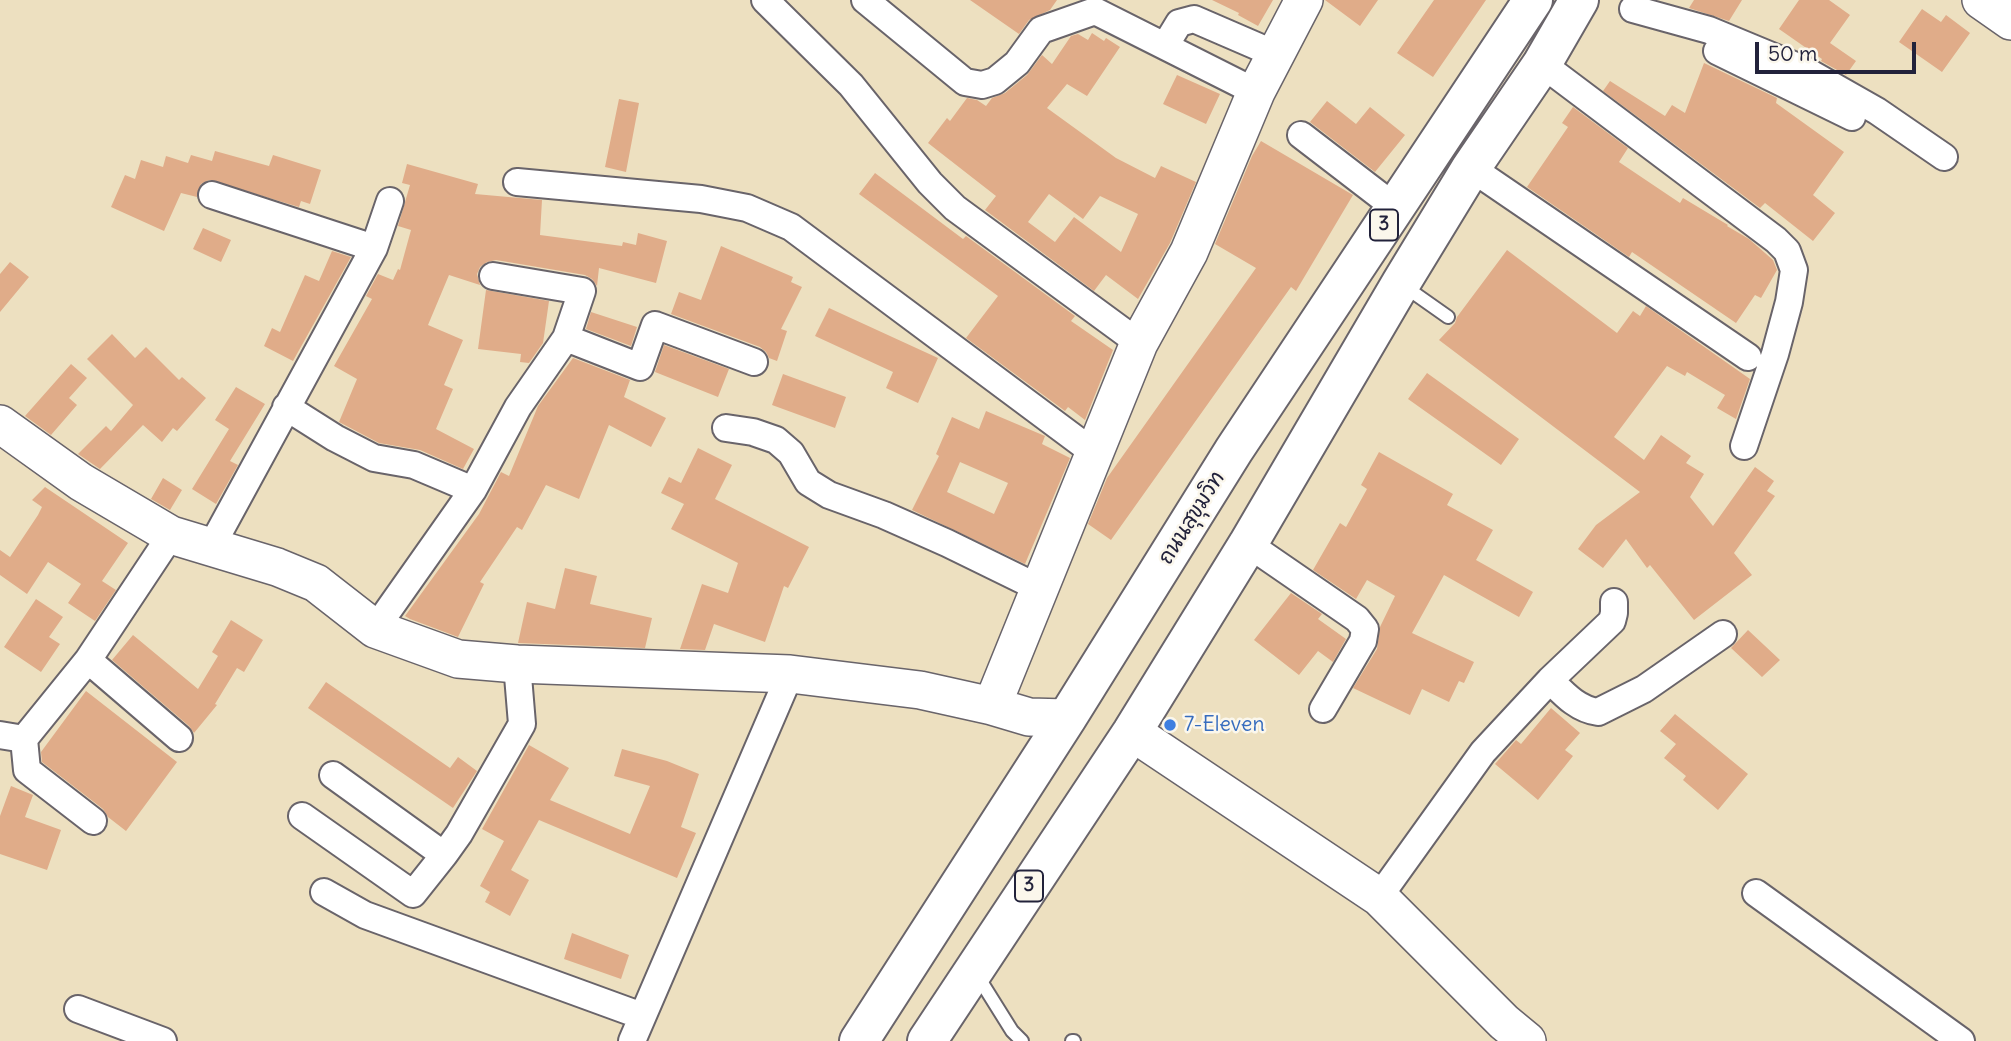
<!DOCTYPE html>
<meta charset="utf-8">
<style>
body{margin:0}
#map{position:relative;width:2011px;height:1041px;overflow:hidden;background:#ede0c0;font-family:Delius,sans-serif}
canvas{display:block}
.scale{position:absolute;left:1755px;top:42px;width:161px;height:32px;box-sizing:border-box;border:4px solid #22223b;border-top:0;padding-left:9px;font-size:21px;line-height:24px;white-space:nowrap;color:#22223b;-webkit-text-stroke:5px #fbf7ec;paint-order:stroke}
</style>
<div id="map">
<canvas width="2011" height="1041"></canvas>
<div class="scale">50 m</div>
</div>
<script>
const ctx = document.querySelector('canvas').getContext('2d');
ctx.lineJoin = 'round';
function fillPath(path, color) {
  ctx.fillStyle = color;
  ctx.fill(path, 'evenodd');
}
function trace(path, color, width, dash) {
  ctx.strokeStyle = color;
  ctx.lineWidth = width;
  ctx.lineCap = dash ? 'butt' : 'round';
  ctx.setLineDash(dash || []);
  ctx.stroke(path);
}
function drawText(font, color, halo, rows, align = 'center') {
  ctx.font = font + ' Delius,"Playpen Sans Thai",sans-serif';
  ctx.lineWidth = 5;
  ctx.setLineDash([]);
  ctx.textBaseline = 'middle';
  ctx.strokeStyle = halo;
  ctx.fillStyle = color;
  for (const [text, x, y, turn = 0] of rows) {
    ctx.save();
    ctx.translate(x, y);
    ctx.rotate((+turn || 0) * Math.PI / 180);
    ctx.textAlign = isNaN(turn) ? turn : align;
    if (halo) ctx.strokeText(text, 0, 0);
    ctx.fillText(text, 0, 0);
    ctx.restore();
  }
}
const building = new Path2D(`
 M970,0h87l-7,10 -21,10 -10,14z
 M1212,0h61l-15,26 -20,-11 1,-2z
 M1325,0h53l-18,26z
 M1434,0h52l-53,77 -36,-24z
 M1694,0h48l-13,21 -40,-13z
 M1799,0h30l21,15 -20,28 26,18 -10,14 -25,-14 1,-2 -43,-30z
 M1922,9l19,13 5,-7 24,18 -28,39 -43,-30z
 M1092,33l12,8 2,-3 14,9 -33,49 -20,-12 -20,24 69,50 39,20 6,-12 35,16 -26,61 -32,56 -32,-24 -12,16 -109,-81 11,-14 -68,-53 19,-25 3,3 17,-23 10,2 9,6 6,-8 13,-5 22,-18 15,-20 10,9 19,-28 7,-2 10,6zM1049,194l34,25 17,-23 38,18 -17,38 -47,-35 -19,25 -27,-20z
 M1704,63l73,35 -1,5 68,49 -31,43 22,18 -22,28 -48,-38 -5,5 -157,-117 7,-10 55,35 7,-11 13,8z
 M1177,75l43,19 -14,30 -43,-20z
 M619,99l20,4 -13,69 -21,-5z
 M1327,101l29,23 14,-17 35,28 -30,37 -65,-50z
 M1573,107l55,41 -9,14 61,41 3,-5 45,27 -1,1 22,13 24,21 4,10 -16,28 -6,-3 -19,28 -104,-71 -3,5 -102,-70 41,-60 -6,-4z
 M1261,141l92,54 -57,96 -5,-4 -180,253 -23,-16 19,-46 149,-210 -41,-24 37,-88z
 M215,151l54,15 4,-11 48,15 -11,34 -9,-3 -2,6 -90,-27 -8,4 -4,13 -16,-4 -17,38 -53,-24 14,-32 10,4 6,-19 22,7 3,-11 22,7 3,-8 21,6z
 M407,164l71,20 -3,10 67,6 -2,35 82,11 1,-4 13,3 2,-12 29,8 -11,42 -57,-15 -2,18 -5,-7 -7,-4 -89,-15 -9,2 -7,5 -3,7 3,11 -31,-10 -21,50 35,15 -19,45 9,4 -17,40 38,20 -11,20 -43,-19 -41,-7 -40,-21 18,-43 -23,-13 38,-67 -6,-3 12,-22 15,6 5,-11 2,1 11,-40 -13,-4 12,-41 -8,-2z
 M875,173l88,66 3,-3 109,80 -4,5 42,29 -28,70 -17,-13 -3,4 -99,-73 32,-42 -139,-102z
 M203,228l28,12 -10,22 -28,-13z
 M721,246l72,31 -2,5 11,5 -21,42 6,2 -10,30 -8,-3 -3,-6 -6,-5 -89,-33 8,-22 22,8z
 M1507,250l110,83 16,-22 7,5 6,-10 104,73 -14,40 -19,-11 8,-13 -38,-23 -2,4 -18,-10 -53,71 30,23 17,-25 30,21 -5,7 18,11 -14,23 23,29 42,-59 19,14 -7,10 8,5 -41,57 18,22 -58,45 -44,-55 -3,3 -21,-29 -23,29 -25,-19 18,-24 44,-33 -201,-152 16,-17 2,-6z
 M332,251l19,6 -58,104 -29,-15 8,-18 8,4 25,-57 14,6z
 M10,262l19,15 -29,35v-38z
 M486,290l63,11 -6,42 -14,20 -9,-1 1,-8 -43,-5z
 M829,308l109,50 -20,45 -32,-15 7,-16 -78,-36z
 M591,312l46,15 -6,19 -45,-17z
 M112,334l23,24 11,-11 33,33 3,-3 24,21 -29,33 -4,-3 -11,14 -19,-17 -43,44 -22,-15 28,-28 5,5 22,-26 -46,-46z
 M664,345l65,24 -11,28 -63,-25z
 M573,358l57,22 -6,17 42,21 -15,29 -42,-22 -30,74 -33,-14 -24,45 -5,-3 -37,55 4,2 -26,53 -48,-18 -5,-3 74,-102 22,-42 8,4 29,-70z
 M71,364l16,14 -18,20 8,7 -26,30 -26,-19z
 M1427,373l92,66 -18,26 -93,-66z
 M783,374l63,23 -11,31 -63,-23z
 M236,387l29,17 -35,57 8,4 -22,39 -24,-15 37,-60 -14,-9z
 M986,411l59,25 -3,8 28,14 -45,106 -113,-54 27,-54 -3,-2 16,-37 27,12zM960,462l48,21 -14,31 -47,-22z
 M698,448l34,17 -17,34 94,48 -21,41 -4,-2 -19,56 -51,-18 -9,26 -25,-1 22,-65 26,9 10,-30 -67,-34 13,-25 -23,-11 8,-16 12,6z
 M1379,452l74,42 -6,11 46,25 -17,30 57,32 -14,25 -75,-42 -32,58 62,29 -10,21 -5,-2 -10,21 -27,-13 -12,26 -57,-27 24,-39 3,-22 15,-31 -28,-16 -11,19 -43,-29 27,-47 6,4 21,-38 -6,-4z
 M163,478l19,12 -12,20 -19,-11z
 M45,487l83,56 -26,38 14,9 -21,31 -27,-18 13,-19 -33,-22 -21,32 -27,-19v-25l10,7 28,-42 4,-8 -10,-7z
 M565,568l32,8 -7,28 62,14 -7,30 -127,-5 9,-41 28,7z
 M1291,593l31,21 -4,5 28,20 -13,23 -15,-11 -19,24 -45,-35z
 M36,599l27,18 -14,20 11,7 -19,28 -37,-25z
 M231,620l32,20 -19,32 -7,-4 -22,36 2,1 -23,28 -5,-7 -77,-66 21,-25 65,54 20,-33 -6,-4z
 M1748,630l32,30 -18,17 -31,-29z
 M326,682l124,86 8,-11 19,14 -24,37 -145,-100z
 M86,691l91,71 -51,69 -18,-14 -5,-8 -61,-47 -1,-10z
 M1551,708l29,25 -15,17 8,6 -35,44 -43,-36 21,-24 5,4z
 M1675,714l73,60 -30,36 -35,-30 3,-4 -22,-18 12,-14 -16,-13z
 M529,745l40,23 -19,32 80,34 20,-48 -36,-10 8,-27 45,12 32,13 -18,53 15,6 -19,45 -138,-58 -28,50 18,10 -19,36 -25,-14 5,-10 -10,-6 24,-45 -22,-12z
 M11,786l22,9 -8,22 36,13 -14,40 -47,-16v-38z
 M572,933l57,22 -8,24 -57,-20z`);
const lane = new Path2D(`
 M1404,286l44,31
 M977,975l35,56 10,10
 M1072,1041h2`);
const street = new Path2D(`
 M765,0l86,85 79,98 25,25 184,135
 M865,0l100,82 17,3 13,-4 22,-18 24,-33 54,-19 161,81
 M1633,9l76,21 94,39 74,42 67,46
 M1165,46l14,-23 15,-4 81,35
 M1717,51l135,66
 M1542,64l234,176 11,11 7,19 -5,32 -14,52 -31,92
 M1301,135l95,73
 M1471,168l277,189
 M517,182l184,17 46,9 44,19 302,225
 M212,195l162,53
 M566,338l74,29 15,-42 99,37
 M286,407l49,31 39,20 40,7 59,25
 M726,428l27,4 23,8 15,13 17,29 21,13 55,20 63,28 92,45
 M1248,544l109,75 8,10 -2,12 -40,68
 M211,547l163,-299 16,-47
 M375,629l98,-139 45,-83 48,-69 16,-47 -89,-15
 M88,660l91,78
 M1550,680l62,-59 2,-8v-11
 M0,735l24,4 64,-79 83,-125
 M24,739l3,31 66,51
 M333,775l111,80 15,-21 63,-110 -5,-60
 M302,816l111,78 31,-39
 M324,892l41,23 277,101
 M1756,893l205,148
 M1379,897l104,-145 67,-72c14,14 27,29 48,32l46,-23 79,-55
 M78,1009l85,32
 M632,1041l158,-367`);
const secondary = new Path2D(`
 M1981,0l30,21
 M0,424l81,58 90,53 106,32 39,16 59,46 83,30 59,5 273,10 130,16 72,16 37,11 38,1
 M992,706l147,-363 50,-91 67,-160 48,-92
 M1132,732l247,165 125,125 23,19`);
const primary = new Path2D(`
 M859,1041l208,-323 167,-268 299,-450
 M927,1041l205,-309 116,-188 153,-261 70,-115 71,-104 37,-64`);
const markers = [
 [1170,725,7,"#3f7fe0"]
];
const shields = [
 [1384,225,28],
 [1029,886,28]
];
const shieldNames = [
 ["3",1384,225],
 ["3",1029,886]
];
const streetNames = [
 ["ถนนสุขุมวิท",1192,518,-58]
];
const shopNames = [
 ["7-Eleven",1184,725]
];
fillPath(building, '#e0ac89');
trace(lane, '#69646a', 16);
trace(street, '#69646a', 30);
trace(secondary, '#69646a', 40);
trace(primary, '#69646a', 42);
trace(lane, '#fff', 12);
trace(street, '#fff', 26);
trace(secondary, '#fff', 37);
trace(primary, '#fff', 38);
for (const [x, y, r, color] of markers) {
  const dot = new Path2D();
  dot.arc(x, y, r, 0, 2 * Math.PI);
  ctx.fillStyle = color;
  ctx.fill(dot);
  trace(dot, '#fbf7ec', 2.5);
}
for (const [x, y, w] of shields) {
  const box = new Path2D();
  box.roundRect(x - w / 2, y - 15.5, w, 31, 5);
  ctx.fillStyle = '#fbf7ec';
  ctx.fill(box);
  trace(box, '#22223b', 2);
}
drawText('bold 19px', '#22223b', null, shieldNames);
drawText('21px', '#22223b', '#fbf7ec', streetNames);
drawText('21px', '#366cbe', '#fbf7ec', shopNames, 'left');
</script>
